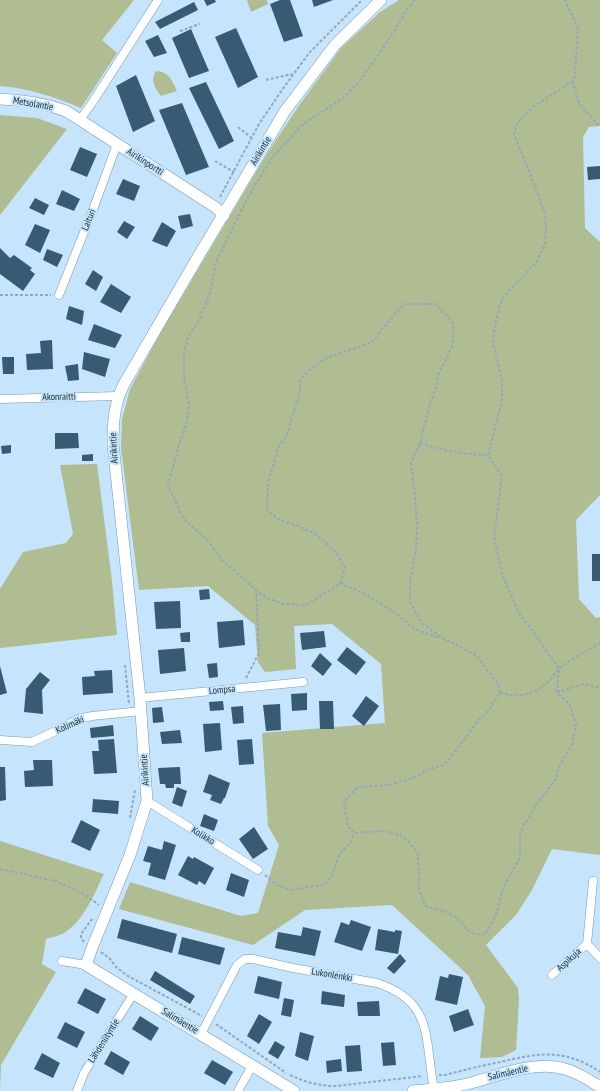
<!DOCTYPE html>
<meta charset="utf-8">
<style>
body{margin:0}
canvas{display:block;background:#c6e4fb}
</style>
<canvas width="600" height="1091"></canvas>
<script>
const ctx = document.querySelector('canvas').getContext('2d');
ctx.lineJoin = 'round';
function fillPath(path, color) {
  ctx.fillStyle = color;
  ctx.fill(path, 'evenodd');
}
function trace(path, color, width, dash) {
  ctx.strokeStyle = color;
  ctx.lineWidth = width;
  ctx.lineCap = dash ? 'butt' : 'round';
  ctx.setLineDash(dash || []);
  ctx.stroke(path);
}
function drawText(font, color, halo, rows, align = 'center') {
  ctx.font = font + ' "PT Sans Narrow",sans-serif';
  ctx.lineWidth = 4;
  ctx.setLineDash([]);
  ctx.textBaseline = 'middle';
  ctx.strokeStyle = halo;
  ctx.fillStyle = color;
  for (const [text, x, y, turn = 0] of rows) {
    ctx.save();
    ctx.translate(x, y);
    ctx.rotate((+turn || 0) * Math.PI / 180);
    ctx.textAlign = isNaN(turn) ? turn : align;
    if (halo) ctx.strokeText(text, 0, 0);
    ctx.fillText(text, 0, 0);
    ctx.restore();
  }
}
const green = new Path2D(`
 M0,0h134l-32,40 15,13 -36,55c-26,-11 -53,-20 -81,-22z
 M247,0h20l1,4 -17,8z
 M399,0h201v126l-11,1 -6,10 2,91 15,14v253l-24,25 3,79 17,19 4,-1v238l-48,-6 -20,41 -16,25 -30,30 32,43 1,12 -3,50 -14,7 -22,1 5,-52 -17,-31 -76,-70 -87,5 -52,35 -134,-36 11,-27 111,34 17,-3 21,-68 -11,-19 -6,-93 123,-10 -4,-59 -49,-40 -38,2 2,43 -31,3 -7,-10 -3,-37 -47,-39 -69,4 -18,-142 1,-29 8,-30 32,-59 106,-178 32,-48 41,-56 39,-36z
 M156,71c13,1 16,9 21,20l-16,5c-6,-8 -11,-16 -5,-25z
 M0,115l37,3 30,11 -67,86z
 M97,464l15,117 5,54 -117,13v-59l23,-37 43,-9 7,-9 -13,-69z
 M0,841l104,33c-10,20 -20,47 -40,59 -5,3 -12,4 -18,6l-4,25 14,8 -55,93 -1,26z`);
const building = new Path2D(`
 M204,0h11l1,2 -9,4z
 M280,0h10l13,36 -19,6 -14,-38z
 M312,0h21l-19,7z
 M194,2l4,8 -38,19 -5,-7z
 M236,28l22,49 -20,11 -23,-51z
 M191,29l18,42 -20,7 -17,-40z
 M158,35l9,18 -13,4 -9,-16z
 M136,75l19,46 -22,11 -17,-46z
 M206,82l28,59 -15,8 -30,-61z
 M182,103l27,64 -23,8 -27,-65z
 M80,147l17,7 -10,23 -17,-7z
 M600,166v13l-12,1 -1,-13z
 M123,179l17,7 -6,15 -18,-7z
 M62,190l18,9 -6,12 -18,-7z
 M35,198l14,7 -5,10 -15,-7z
 M190,214l3,12 -12,3 -3,-13z
 M124,221l11,6 -8,12 -10,-7z
 M162,222l14,9 -9,16 -15,-6z
 M35,224l15,6 -10,23 -15,-8z
 M0,248l10,10 4,-3 18,13 -2,2 5,4 -12,17 -23,-17z
 M47,249l16,6 -6,12 -14,-7z
 M93,270l10,7 -7,14 -11,-7z
 M111,284l20,13 -10,16 -21,-11z
 M69,306l15,5 -2,14 -16,-6z
 M94,324l28,11 -7,13 -27,-8z
 M52,340l1,29 -26,1 -1,-16 15,-1 -1,-12z
 M84,352l26,7 -5,18 -23,-8z
 M2,357h12v17h-11z
 M78,364l1,16 -11,1 -3,-15z
 M55,433h23l1,15 -24,1z
 M11,445v8l-9,1 -1,-8z
 M93,454v7h-11v-6z
 M592,554h8v27h-8z
 M209,589l1,10 -10,1 -1,-10z
 M180,601l1,27 -25,1 -2,-27z
 M243,620l2,25 -26,3 -2,-26z
 M324,631l2,16 -24,3 -2,-17z
 M190,632v10h-9l-1,-9z
 M347,647l19,15 -10,13 -19,-15z
 M184,648l2,23 -26,3 -2,-24z
 M320,653l12,11 -9,12 -12,-10z
 M217,663l1,14 -9,1 -2,-14z
 M0,666l7,27 -7,2z
 M112,670l1,23 -30,2 -1,-18 13,-1 -1,-5z
 M40,672l10,8 -8,10 1,24 -19,-2 2,-23z
 M307,693v17l-15,1 -1,-17z
 M366,696l13,10 -15,20 -12,-10z
 M223,701l1,9 -14,1 -1,-9z
 M319,701h14l1,28h-14z
 M280,704l1,26 -15,1 -3,-26z
 M243,706l1,17 -11,1 -2,-17z
 M162,707l2,15 -11,1 -1,-15z
 M220,723l2,27 -17,2 -2,-28z
 M113,725l1,11 -23,2 -1,-10z
 M180,730l2,13 -20,1 -2,-12z
 M114,739l3,34 -23,1 -2,-23h7l-1,-11z
 M252,739l2,25 -15,1 -2,-25z
 M33,760h19l1,26 -28,1 -1,-16 10,-1z
 M0,767h5l1,33 -6,1z
 M180,767l1,17h-7v4h-8l-1,-4h-5l-2,-16z
 M209,774l21,9 -5,15h-1l-3,6 -11,-4 2,-5 -9,-3z
 M177,787l10,4 -5,16 -10,-4z
 M93,799l26,2 -1,13 -26,-2z
 M204,814l14,6 -4,11 -14,-5z
 M81,820l19,10 -10,21 -19,-9z
 M254,827l14,22 -15,10 -14,-20z
 M164,841l12,4 -11,35 -17,-5 3,-12 -8,-2 5,-15 14,4z
 M188,856l5,3 1,-2 20,11 -9,17 -6,-4 -2,4 -19,-10z
 M231,873l18,7 -5,17 -18,-7z
 M122,919l55,15 -5,19 -55,-15z
 M351,920l20,7 -9,24 -28,-9 7,-20 8,3z
 M303,927l18,4 -6,25 -40,-8 3,-16 23,4z
 M378,929l17,3v-2l7,1 -4,23 -23,-4z
 M182,937l43,11 -5,17 -42,-11z
 M400,954l6,7 -12,13 -7,-6z
 M155,971l40,25 -5,8 -40,-24z
 M449,974l14,3 -6,28 -22,-5 5,-24 8,2z
 M258,976l24,6 -3,17 -25,-6z
 M85,988l21,11 -8,15 -21,-11z
 M322,991l23,4 -1,12 -23,-3z
 M284,998l10,2 -3,17 -10,-2z
 M379,1001l1,15h-22l-1,-14z
 M468,1009l6,16 -20,7 -5,-16z
 M259,1014l13,8 -13,22 -12,-8z
 M140,1016l19,12 -8,13 -19,-12z
 M65,1022l20,10 -8,16 -20,-10z
 M300,1032l14,4 -6,25 -13,-5z
 M275,1041l10,6 -7,12 -10,-6z
 M394,1042l2,23 -13,1 -2,-23z
 M360,1045l2,26 -15,1 -2,-26z
 M111,1051l19,11 -7,13 -19,-11z
 M42,1053l18,10 -7,15 -19,-9z
 M341,1059l1,12 -15,2 -1,-12z
 M212,1060l21,12 -8,13 -21,-12z`);
const path = new Path2D(`
 M415,0l-6,7 -26,41 -23,33 -17,17 -40,26 -32,35 -24,40 -31,63 -6,31 -11,27 -10,15 -5,17v25l5,28 -2,16 -9,27 -10,37 15,33 25,23 14,19 34,30 11,8 17,6 22,1 15,-9 19,-13 5,-15 -9,-16 -22,-19 -19,-8 -17,-6 -11,-9 1,-27 10,-35 9,-13 13,-44v-11l8,-9 16,-12 48,-17 24,-30 9,-8h31l18,20 -2,23 -14,28 -1,11 -7,17 -10,40 -9,20 4,34 2,33 -1,18 -6,34v20l11,20 22,17 12,5 22,12 21,28 2,8 -11,18 -11,11 -28,37 -7,7 -16,5 -14,8 -25,7 -30,2 -14,15 4,24 6,7 31,-2 18,5 15,17 1,36 6,17c9,3 19,4 27,9 14,8 14,22 33,19l11,-19 7,-27 17,-30v-23l3,-9 6,-8 7,-14 10,-12 9,-12 4,-13 13,-22 4,-21 -6,-19 -13,-12 2,-25 -13,-17 -13,-20 -12,-14 -18,-40 -9,-40 8,-61 -14,-21
 M180,31l20,-7
 M266,80l26,-6
 M573,81l6,23 21,23
 M238,127l14,11
 M215,161l19,11
 M220,197l39,-73 23,-34 27,-37 53,-53
 M0,295h51
 M420,443c24,8 43,11 67,12
 M488,455l14,-54v-21l-9,-37 2,-18 7,-26 35,-38 8,-17 1,-17 -1,-13 -14,-38 -17,-42 4,-12 15,-15 40,-26 2,-6 3,-47 -13,-28
 M340,583l23,10 34,21 17,15 26,9
 M125,665l4,39
 M246,678l13,-25 -3,-63
 M500,692c17,7 36,2 49,-11 4,-4 7,-10 12,-14 12,-9 26,-16 39,-24
 M557,692l28,-8 15,4
 M130,818l5,-28
 M0,869l55,12 29,13 15,11
 M265,875l12,10 13,5 33,-5 9,-9 7,-21 12,-13 3,-9
 M84,942l-3,-4v-4l11,-15
 M101,952l9,7 7,9 11,8 74,40
 M216,1024l70,49
 M290,1075c15,7 29,11 46,11l87,-10
 M439,1075h6c18,-5 36,-9 55,-13 38,-9 65,-14 100,10`);
const minor = new Path2D(`
 M80,120l14,-20 64,-100
 M59,295l35,-88 23,-63
 M0,399l118,-3
 M140,698l163,-16
 M0,740l32,2 28,-13 18,-10 14,-3 49,-5
 M147,801l111,69
 M593,881l-6,63 13,14
 M62,961l24,4
 M552,975l35,-31
 M201,1034l36,-69 8,-6h8l40,9 84,15c58,19 47,57 57,106
 M77,1091l7,-18 50,-80
 M238,1091l14,-25`);
const tertiary = new Path2D(`
 M0,99c23,1 44,4 66,12l149,96 9,8
 M294,1091l-208,-126 6,-17 38,-93 17,-54 -7,-103 -27,-254c0,-21 1,-40 11,-60l71,-122 90,-151 50,-66 46,-45
 M413,1091c20,-2 39,-3 58,-8 26,-7 58,-20 84,-16 17,2 31,11 45,20`);
const streetNames = [
 ["Metsolantie",33,104,10],
 ["Airikintie",261,151,-59],
 ["Airikinportti",145,162,33],
 ["Laituri",89,220,-68],
 ["Akonraitti",59,397,-1],
 ["Airikintie",114,448,-93],
 ["Lompsa",222,690,-6],
 ["Kolimäki",70,725,-24],
 ["Airikintie",145,770,-94],
 ["Kolikko",203,836,32],
 ["Aspikuja",569,960,-42],
 ["Lukonlenkki",332,975,10],
 ["Salimäentie",180,1021,31],
 ["Lähdeniityntie",104,1041,-58],
 ["Salimäentie",508,1073,-13]
];
fillPath(green, '#b0bc91');
fillPath(building, '#385a72');
trace(minor, '#7699b4', 9);
trace(tertiary, '#7699b4', 12);
trace(path, '#8fa9bc', 2, [3, 2]);
trace(minor, '#fff', 8);
trace(tertiary, '#fff', 11);
drawText('10px', '#1a2933', '#c6e4fb', streetNames);
</script>
